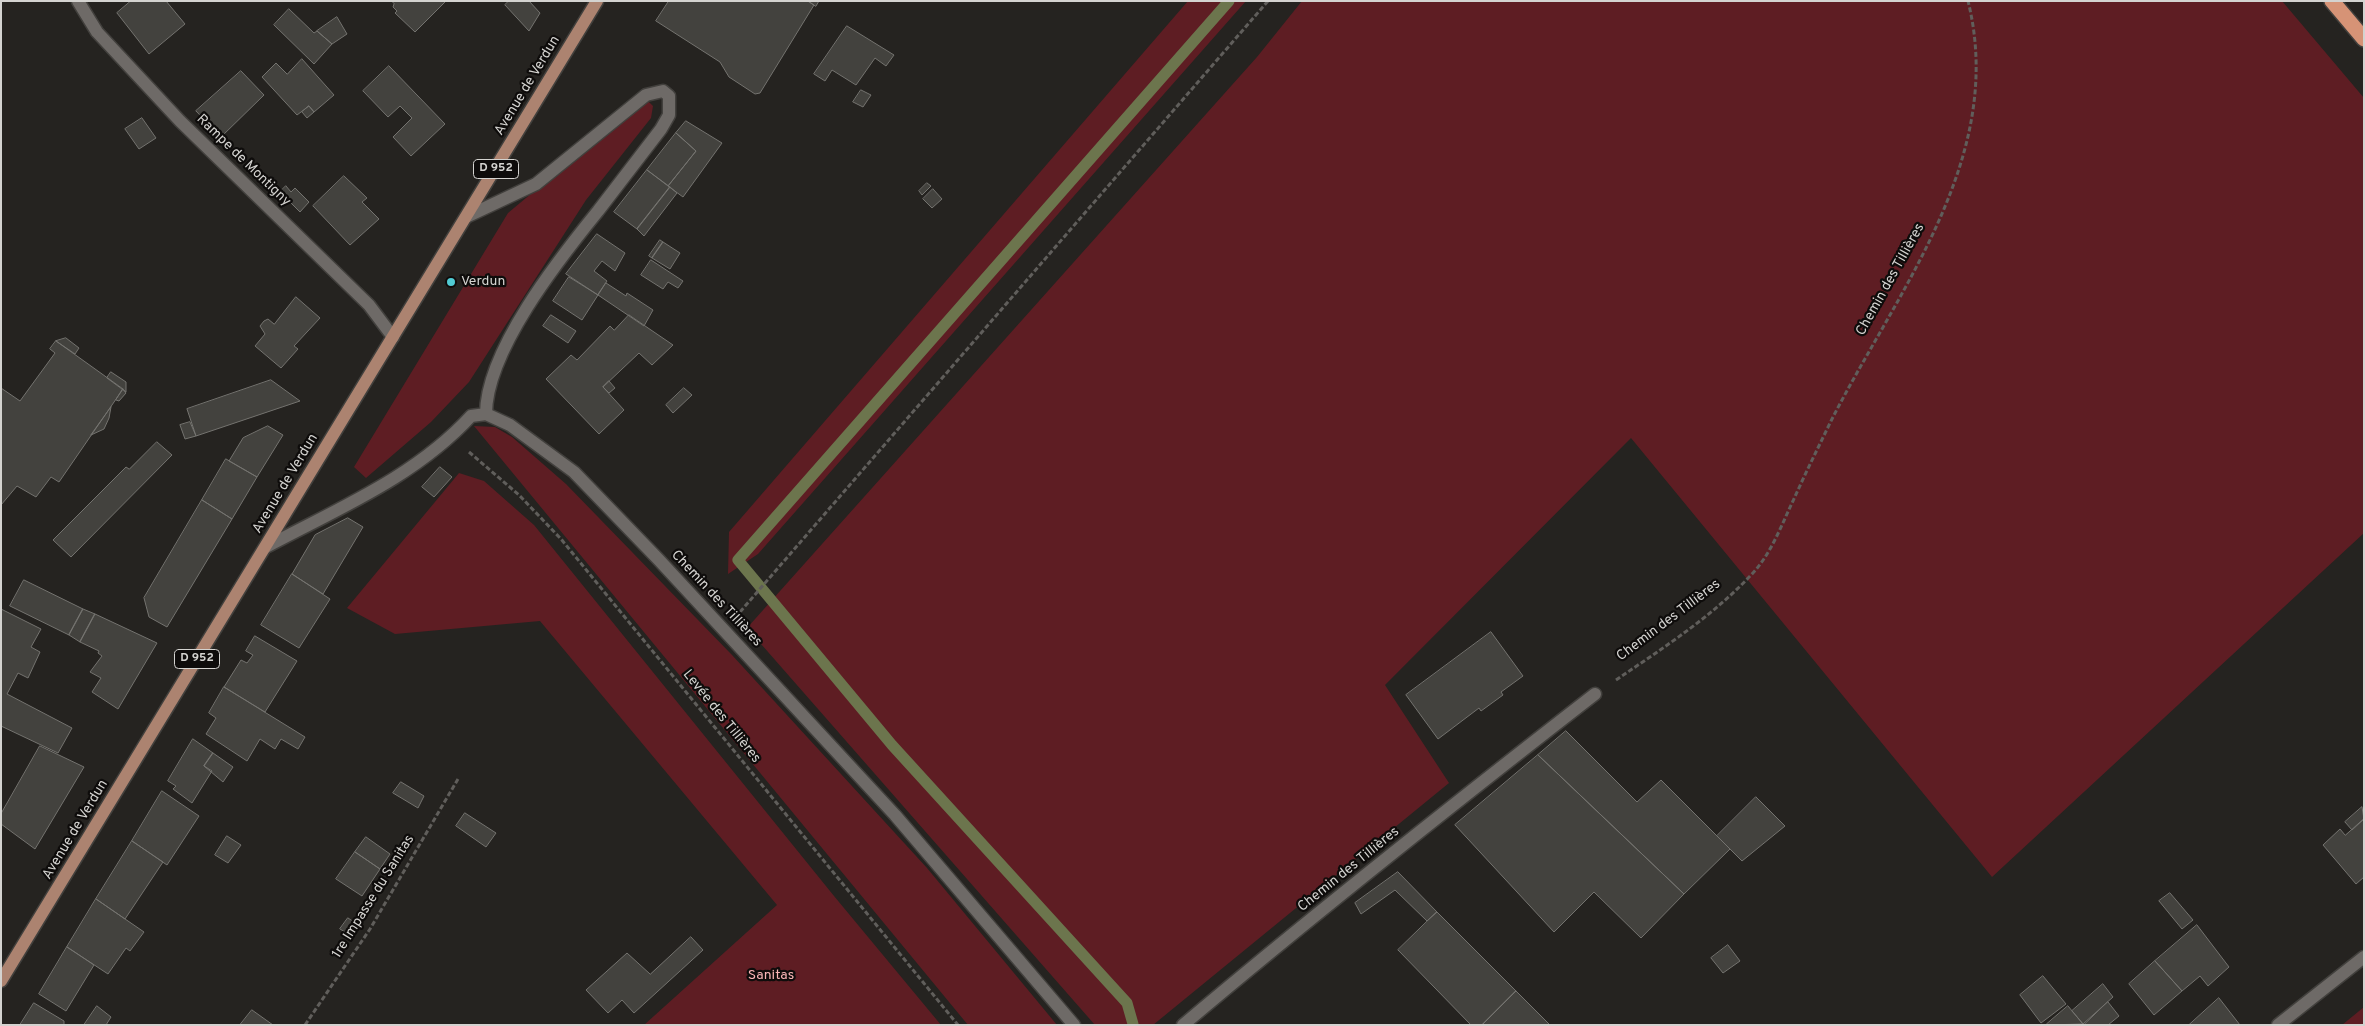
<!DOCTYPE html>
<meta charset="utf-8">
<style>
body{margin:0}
#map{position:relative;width:2365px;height:1026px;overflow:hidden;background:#252320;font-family:Overpass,sans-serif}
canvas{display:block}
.frame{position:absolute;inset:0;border:2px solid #d4d3d0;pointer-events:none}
</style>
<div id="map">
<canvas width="2365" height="1026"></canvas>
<div class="frame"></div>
</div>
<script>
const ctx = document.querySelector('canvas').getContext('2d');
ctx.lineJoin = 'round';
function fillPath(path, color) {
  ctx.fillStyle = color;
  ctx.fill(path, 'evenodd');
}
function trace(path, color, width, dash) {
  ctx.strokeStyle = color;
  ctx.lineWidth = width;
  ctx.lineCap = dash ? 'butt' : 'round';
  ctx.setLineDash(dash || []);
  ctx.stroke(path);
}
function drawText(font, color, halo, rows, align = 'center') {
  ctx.font = font + ' Overpass,sans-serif';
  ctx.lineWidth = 4.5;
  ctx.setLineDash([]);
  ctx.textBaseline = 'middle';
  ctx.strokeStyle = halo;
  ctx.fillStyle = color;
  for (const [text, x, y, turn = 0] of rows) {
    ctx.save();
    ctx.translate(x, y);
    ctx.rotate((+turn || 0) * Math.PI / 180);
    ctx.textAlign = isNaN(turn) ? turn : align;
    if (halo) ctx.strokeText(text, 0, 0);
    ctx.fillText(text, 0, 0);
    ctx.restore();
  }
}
const green = new Path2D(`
 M1188,1h58l-488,553 -30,20 1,-42z
 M1302,1h980l82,97v435l-372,344 -361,-439 -246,247 64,98 -296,242h-58l-348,-397 510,-571z
 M648,101l5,5 -2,12 -65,82 -117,182 -38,40 -65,56 -12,-11 154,-254 133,-111z
 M474,426l21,1 17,10 54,47 166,171 195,213 130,157h-89z
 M459,473l25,8 50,44 300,371 107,129h-297l133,-120 -237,-284 -145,13 -48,-26z
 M2364,1007v18h-22z`);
const stream = new Path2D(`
 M1133,1024l-6,-21 -235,-258 -154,-185 491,-559`);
const building = new Path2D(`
 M131,1h35l19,23 -36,30 -32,-41z
 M392,1h54l-31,31 -20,-19 2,-2 -4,-4 1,-3z
 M509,1h20l11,12 -11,18 -24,-26z
 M669,1h139l6,4 -54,88 -5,1 -26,-17 -9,-15 -64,-41z
 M808,1h11l-3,5z
 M289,9l25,24 3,-2 15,13 -18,20 -40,-39z
 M337,17l10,17 -15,10 -15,-13z
 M847,26l47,29 -8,11 -11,-8 -19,27 -24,-15 -7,11 -11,-7z
 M302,59l32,36 -20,17 -5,-6 -12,9 -35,-38 14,-14 11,11z
 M389,66l56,58 -34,32 -18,-19 19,-19 -12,-12 -12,11 -25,-26z
 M241,71l23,24 -43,42 -25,-26z
 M861,90l10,5 -8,12 -10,-5z
 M309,106l5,6 -7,6 -5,-6z
 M142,118l14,20 -17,11 -14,-20z
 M686,121l36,22 -39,54 -15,-11 28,-35 -20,-18z
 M676,133l20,18 -28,35 -21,-16z
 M647,170l23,17 -33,42 -23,-17z
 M344,176l23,22 -5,4 17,17 -29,26 -37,-39z
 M927,183l4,3 -9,9 -3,-4z
 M286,186l5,6 4,-4 14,14 -9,10 -20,-20z
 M670,187l7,6 -33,43 -7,-7z
 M933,189l9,10 -10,9 -9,-9z
 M597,234l28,19 -10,18 -13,-10 -8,10 13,10 -9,14 -32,-21z
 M660,240l3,2 -11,16 -3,-2z
 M663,242l17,11 -10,16 -18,-11z
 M651,260l32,21 -5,7 -10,-6 -5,7 -22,-14z
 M569,277l29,18 -16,25 -29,-19z
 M606,283l20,13 1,-3 26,17 -9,16 -46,-31z
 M296,297l24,21 -26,28 4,3 -17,19 -26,-22 10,-12 -5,-8 4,-5 4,-2 6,5z
 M551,315l25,16 -8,12 -25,-17z
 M629,315l44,30 -21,20 -13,-12 -36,34 21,23 -25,24 -53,-55 25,-24 6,5 33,-34 4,4z
 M66,338l13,10 -4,6 -19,-13z
 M56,341l67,48 -64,93 -8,-5 -15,20 -19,-11 -16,19v-117l19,13 35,-48 -5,-4z
 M111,372l15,10v10l-19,-14z
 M271,380l29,21 -104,35 -9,-27z
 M609,381l6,7 -6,5 -6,-6z
 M684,388l8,7 -19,18 -7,-8z
 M123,389l3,4 -7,8 -3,-1z
 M111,407l-2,11 -5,11 -13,6z
 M190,422l6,14 -11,3 -5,-14z
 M268,426l15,9 -26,42 -28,-16 14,-23z
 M157,442l15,13 -101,102 -18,-17 73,-73 3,2z
 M226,459l31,18 -25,42 -30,-19z
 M440,467l12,10 -18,20 -12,-10z
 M202,500l30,19 -65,108 -18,-10 -5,-19z
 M348,518l15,9 -40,67 -31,-20 23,-39z
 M292,574l38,25 -31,49 -38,-23z
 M24,580l59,29 -14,26 -59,-29z
 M1,609l40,20 -10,18 9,5 -12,26 -10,-5 -11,21 65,34 -14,25 -57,-27z
 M83,609l12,5 -15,28 -11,-7z
 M95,614l62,29 -39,66 -26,-17 9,-14 -11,-6 12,-16 -4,-3 1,-2 -19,-9z
 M1491,632l32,44 -22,16 2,3 -22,16 -2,-3 -41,31 -32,-44z
 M255,636l42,25 -32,51 -41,-25 17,-27 6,3 6,-8 -7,-4z
 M224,687l81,50 -7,12 -17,-10 -6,10 -15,-10 -13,22 -41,-27 10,-16 -7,-5z
 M1566,731l71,71 24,-22 69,69 -46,45 -146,-139z
 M193,739l20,14 -9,13 8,5 -20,32 -19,-14 3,-3 -8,-5z
 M40,746l44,21 -49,82 -34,-25v-10z
 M213,753l20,14 -10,15 -19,-16z
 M1538,755l146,139 -43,44 -47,-46 -40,40 -99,-107z
 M401,782l23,14 -6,12 -25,-15z
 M162,791l37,25 -32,49 -35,-24z
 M1756,797l29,29 -43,35 -25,-25z
 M2362,807l2,12 -12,11 -7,-8z
 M465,813l31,20 -10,14 -30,-21z
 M2364,819v58l-8,7 -33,-39 17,-16 5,6z
 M227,836l14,9 -13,18 -13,-8z
 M366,837l24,17 -10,15 -25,-17z
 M132,841l31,21 -38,57 -29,-20z
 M355,852l25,17 -18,27 -26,-17z
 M1398,872l39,40 -10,9 -32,-31 -34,24 -6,-11z
 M2170,893l23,27 -11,9 -23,-28z
 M96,899l48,33 -14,19 -4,-3 -18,26 -41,-27z
 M1437,912l79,79 -34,34h-11l-73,-75z
 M348,918l12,8 -7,11 -13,-8z
 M2197,925l32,42 -21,19 -8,-10 -18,15 -27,-30z
 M691,937l12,13 -69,63 -12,-13 -14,13 -22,-23 41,-37 23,21z
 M1728,945l12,16 -17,12 -12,-15z
 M67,947l27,18 -28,46 -27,-17z
 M2155,961l27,30 -28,24 -25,-31z
 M2043,976l23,28 -25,19 -21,-28z
 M2103,984l10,13 -30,27 -11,-13z
 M1516,991l34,34h-68z
 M2219,998l21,27h-51z
 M2108,1002l11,14 -11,9h-24z
 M34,1003l30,18v4h-44z
 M97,1006l14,11 -5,8h-22z
 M2068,1006l15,18 -35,1 -1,-1z
 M252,1010l21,15h-33z`);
const path = new Path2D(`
 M469,452l50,43 42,44 397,486
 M740,612l528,-611
 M1616,680c47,-32 97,-64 136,-106 19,-20 29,-48 41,-73 12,-27 25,-53 38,-80 66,-130 176,-264 137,-420
 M305,1025l65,-96 88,-150`);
const street = new Path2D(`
 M78,1l19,31 83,89 189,184 24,32
 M468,216l68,-32 110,-89 17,-4 6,5v19l-8,14c-21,27 -42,55 -63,82 -39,48 -112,140 -112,203
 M266,547c71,-38 149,-70 205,-131l15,-2 24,11 64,47 85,88 236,255 179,210
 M1183,1025c135,-114 273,-223 412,-331
 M2278,1025l86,-68`);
const primary = new Path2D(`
 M1,981l596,-980`);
const highway = new Path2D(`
 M2332,1l32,38`);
const markers = [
 [451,282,5,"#51ccd4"]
];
const shields = [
 [496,169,45],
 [197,659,45]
];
const shieldNames = [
 ["D 952",496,169],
 ["D 952",197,659]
];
const streetNames = [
 ["Avenue de Verdun",528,86,-59],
 ["Rampe de Montigny",243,161,44],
 ["Chemin des Tillières",1891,280,-61],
 ["Avenue de Verdun",286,484,-59],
 ["Chemin des Tillières",716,599,47],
 ["Chemin des Tillières",1669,621,-37],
 ["Levée des Tillières",721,717,51],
 ["Avenue de Verdun",76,830,-59],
 ["Chemin des Tillières",1349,870,-39],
 ["1re Impasse du Sanitas",374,897,-58]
];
const poiNames = [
 ["Verdun",461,282]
];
const parkNames = [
 ["Sanitas",771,976]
];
fillPath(green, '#5e1d23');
trace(stream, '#6c754d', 11);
fillPath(building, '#43423e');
trace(building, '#74736f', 1);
trace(street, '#42403d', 15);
trace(primary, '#42403d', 15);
trace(highway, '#42403d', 18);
trace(path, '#605e5b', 3, [5, 2.5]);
trace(street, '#6e6a67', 12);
trace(primary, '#ac8370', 12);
trace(highway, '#d69376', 15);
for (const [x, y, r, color] of markers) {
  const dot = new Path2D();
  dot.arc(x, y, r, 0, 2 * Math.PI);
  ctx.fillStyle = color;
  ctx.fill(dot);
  trace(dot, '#0e0c0b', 2);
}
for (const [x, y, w] of shields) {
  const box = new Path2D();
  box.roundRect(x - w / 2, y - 9.5, w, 19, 4);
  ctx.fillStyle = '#0e0c0b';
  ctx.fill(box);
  trace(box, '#d4d3d0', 1);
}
drawText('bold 12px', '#d4d3d0', null, shieldNames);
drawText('14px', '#d4d3d0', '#0e0c0b', streetNames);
drawText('14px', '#d4d3d0', '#0e0c0b', poiNames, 'left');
drawText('14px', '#f9b5b6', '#0e0c0b', parkNames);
</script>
